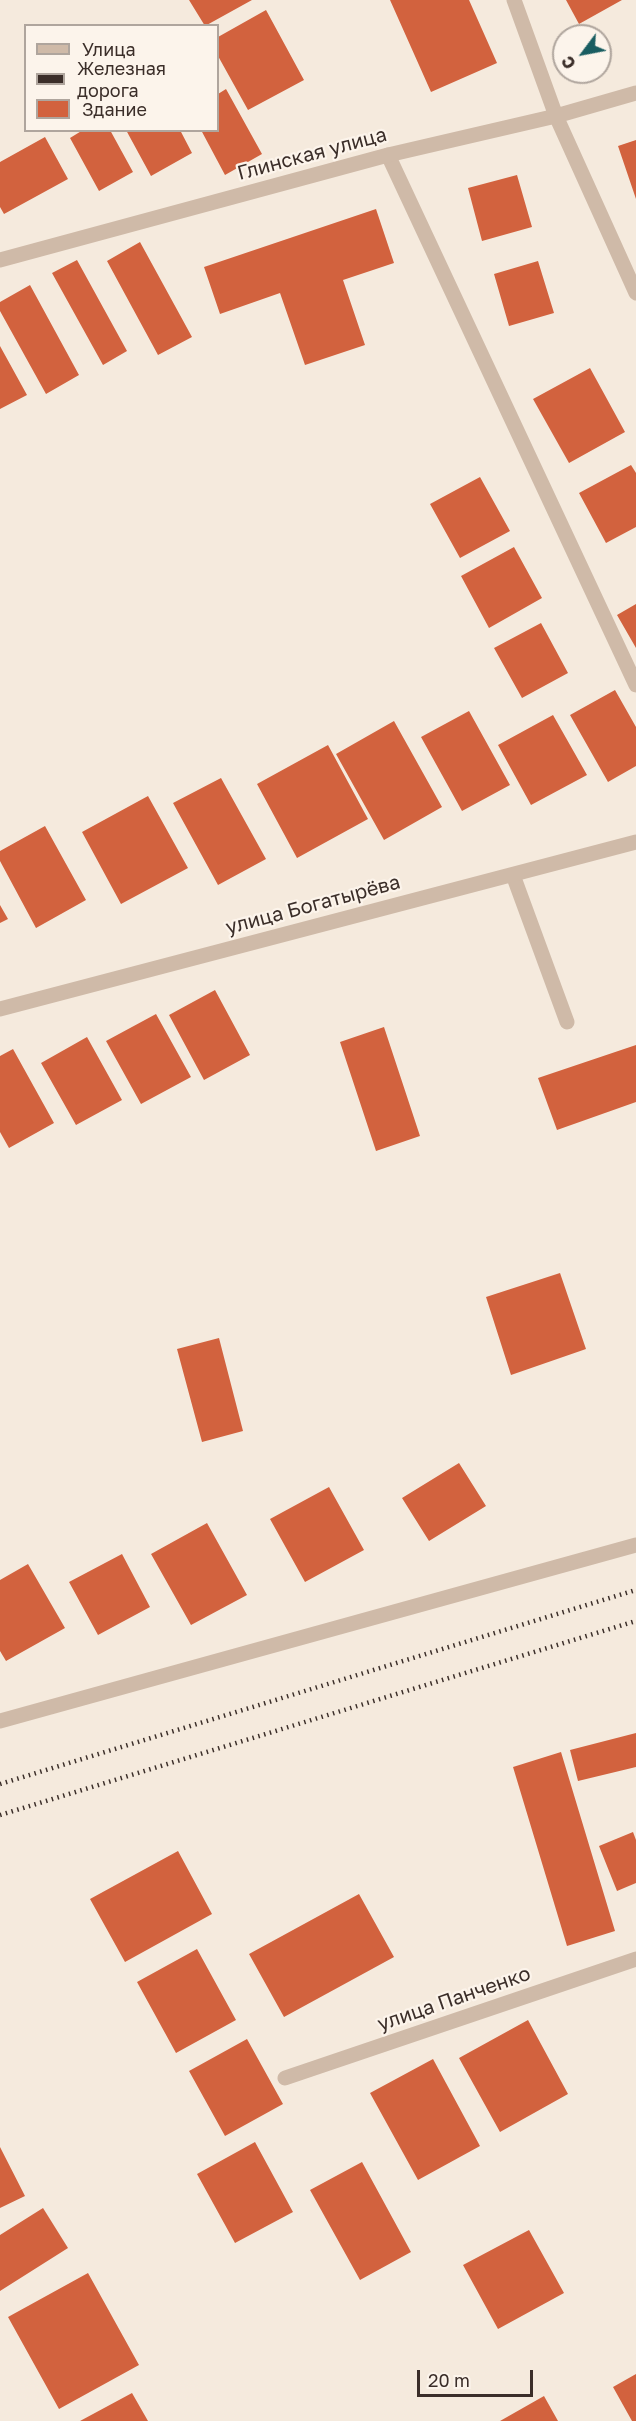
<!DOCTYPE html>
<meta charset="utf-8">
<style>
body{margin:0}
#map{position:relative;width:636px;height:2421px;overflow:hidden;background:#f5eadd;font-family:"Golos Text",sans-serif}
canvas{display:block}
.legend{position:absolute;left:24px;top:24px;width:195px;height:108px;box-sizing:border-box;background:#fcf4eb;border:2px solid #afa59d;margin:0;padding:8px 10px;list-style:none;font-size:18px;color:#3b2e29}
.legend li{display:flex;align-items:center;gap:12px;height:30px}
.legend b{width:30px;border:2px solid #afa59d}
.north{position:absolute;left:552px;top:24px;width:60px;height:60px;box-sizing:border-box;background:#fcf4eb;border:2px solid #afa59d;border-radius:50%;rotate:238deg;font-size:16px;font-weight:700;line-height:24px;text-align:center;color:#3b2e29}
.north::after{content:'';display:block;margin:auto;width:21px;height:27px;background:#195d61;clip-path:polygon(50% 0,100% 100%,50% 72%,0 100%)}
.scale{position:absolute;left:417px;top:2370px;width:116px;height:27px;box-sizing:border-box;border:3px solid #3b2e29;border-top:0;padding-left:8px;font-size:18px;line-height:21px;white-space:nowrap;color:#3b2e29;-webkit-text-stroke:4px #fcf4eb;paint-order:stroke}
</style>
<div id="map">
<canvas width="636" height="2421"></canvas>
<ul class="legend">
<li><b style="height:8px;background:#cfbaa8"></b>Улица</li>
<li><b style="height:8px;background:#3b2e29"></b>Железная дорога</li>
<li><b style="height:16px;background:#d2623e"></b>Здание</li>
</ul>
<div class="north">С</div>
<div class="scale">20 m</div>
</div>
<script>
const ctx = document.querySelector('canvas').getContext('2d');
ctx.lineJoin = 'round';
function fillPath(path, color) {
  ctx.fillStyle = color;
  ctx.fill(path, 'evenodd');
}
function trace(path, color, width, dash) {
  ctx.strokeStyle = color;
  ctx.lineWidth = width;
  ctx.lineCap = dash ? 'butt' : 'round';
  ctx.setLineDash(dash || []);
  ctx.stroke(path);
}
function drawText(font, color, halo, rows, align = 'center') {
  ctx.font = font + ' "Golos Text",sans-serif';
  ctx.lineWidth = 4.5;
  ctx.setLineDash([]);
  ctx.textBaseline = 'middle';
  ctx.strokeStyle = halo;
  ctx.fillStyle = color;
  for (const [text, x, y, turn = 0] of rows) {
    ctx.save();
    ctx.translate(x, y);
    ctx.rotate((+turn || 0) * Math.PI / 180);
    ctx.textAlign = isNaN(turn) ? turn : align;
    if (halo) ctx.strokeText(text, 0, 0);
    ctx.fillText(text, 0, 0);
    ctx.restore();
  }
}
const building = new Path2D(`
 M189,0h63l-47,26z
 M390,0h79l28,63 -66,29z
 M566,0h56l-43,24z
 M266,10l38,70 -56,30 -30,-54v-19z
 M226,89l36,65 -37,21 -24,-45h17v-36z
 M83,130h27l23,42 -34,19 -29,-53z
 M126,130h54l12,23 -41,23z
 M45,137l23,42 -64,35 -4,-7v-45z
 M636,140v59l-18,-53z
 M517,175l15,52 -50,14 -14,-53z
 M376,209l18,54 -51,17 22,65 -60,20 -25,-72 -60,21 -16,-47z
 M140,242l52,95 -34,18 -51,-94z
 M77,260l50,91 -24,14 -51,-92z
 M538,261l16,52 -45,13 -15,-52z
 M30,285l49,90 -33,19 -46,-83v-9z
 M0,346l27,49 -27,14z
 M590,368l35,64 -56,31 -36,-64z
 M631,465l5,8v54l-30,16 -27,-50z
 M480,477l30,54 -50,27 -30,-54z
 M514,547l28,51 -53,30 -28,-52z
 M636,604v44l-19,-33z
 M541,623l27,50 -46,25 -28,-50z
 M615,690l21,37v39l-28,16 -38,-67z
 M469,711l41,74 -48,26 -41,-74z
 M553,715l34,60 -56,30 -33,-60z
 M394,721l48,86 -58,33 -48,-86z
 M328,745l40,74 -71,39 -40,-74z
 M221,778l45,81 -48,26 -45,-82z
 M148,796l40,72 -67,36 -39,-72z
 M45,826l41,74 -50,28 -36,-67v-10z
 M0,905l8,14 -8,4z
 M215,990l35,65 -46,25 -35,-65z
 M156,1014l35,63 -50,27 -35,-63z
 M384,1027l36,109 -44,15 -36,-109z
 M87,1037l35,63 -46,25 -35,-62z
 M636,1045v57l-79,28 -19,-52z
 M13,1049l41,74 -45,25 -9,-16v-76z
 M560,1273l26,76 -75,26 -25,-78z
 M219,1338l24,93 -41,11 -25,-93z
 M459,1463l27,43 -57,35 -27,-43z
 M329,1487l35,63 -59,32 -35,-63z
 M207,1523l40,72 -56,30 -40,-71z
 M122,1554l28,53 -52,28 -29,-53z
 M28,1564l37,64 -59,33 -6,-10v-71z
 M636,1733v34l-58,14 -8,-31z
 M561,1752l54,179 -48,15 -54,-179z
 M633,1832l3,8v43l-19,8 -18,-45z
 M178,1851l34,63 -87,48 -35,-63z
 M359,1894l35,63 -110,60 -35,-63z
 M197,1949l39,71 -60,33 -39,-71z
 M528,2020l40,74 -68,38 -41,-74z
 M247,2039l36,65 -58,32 -36,-65z
 M433,2059l47,87 -62,34 -48,-87z
 M255,2142l38,70 -58,31 -38,-69z
 M0,2147l25,49 -25,12z
 M362,2162l49,90 -51,28 -50,-90z
 M43,2208l25,40 -68,43v-56z
 M529,2230l35,63 -66,36 -35,-64z
 M88,2273l51,92 -80,44 -51,-92z
 M636,2374v47h-4l-19,-34z
 M132,2393l16,28h-68z
 M544,2396l14,25h-58z`);
const service = new Path2D(`
 M388,155l248,530
 M513,875l54,147`);
const minor = new Path2D(`
 M514,0l42,116 80,177
 M0,260l388,-105 168,-39 80,-23
 M0,1721l636,-176
 M285,2078l351,-119`);
const tertiary = new Path2D(`
 M0,1009l636,-167`);
const rail = new Path2D(`
 M0,1784l636,-194
 M0,1815l636,-194`);
const streetNames = [
 ["Глинская улица",312,154,-15],
 ["улица Богатырёва",313,905,-15],
 ["улица Панченко",454,1999,-19]
];
fillPath(building, '#d2623e');
trace(service, '#cfbaa8', 15);
trace(minor, '#cfbaa8', 15);
trace(tertiary, '#cfbaa8', 15);
trace(rail, '#3b2e29', 4.5, [1.5, 4.5]);
drawText('20px', '#3b2e29', '#fcf4eb', streetNames);
</script>
